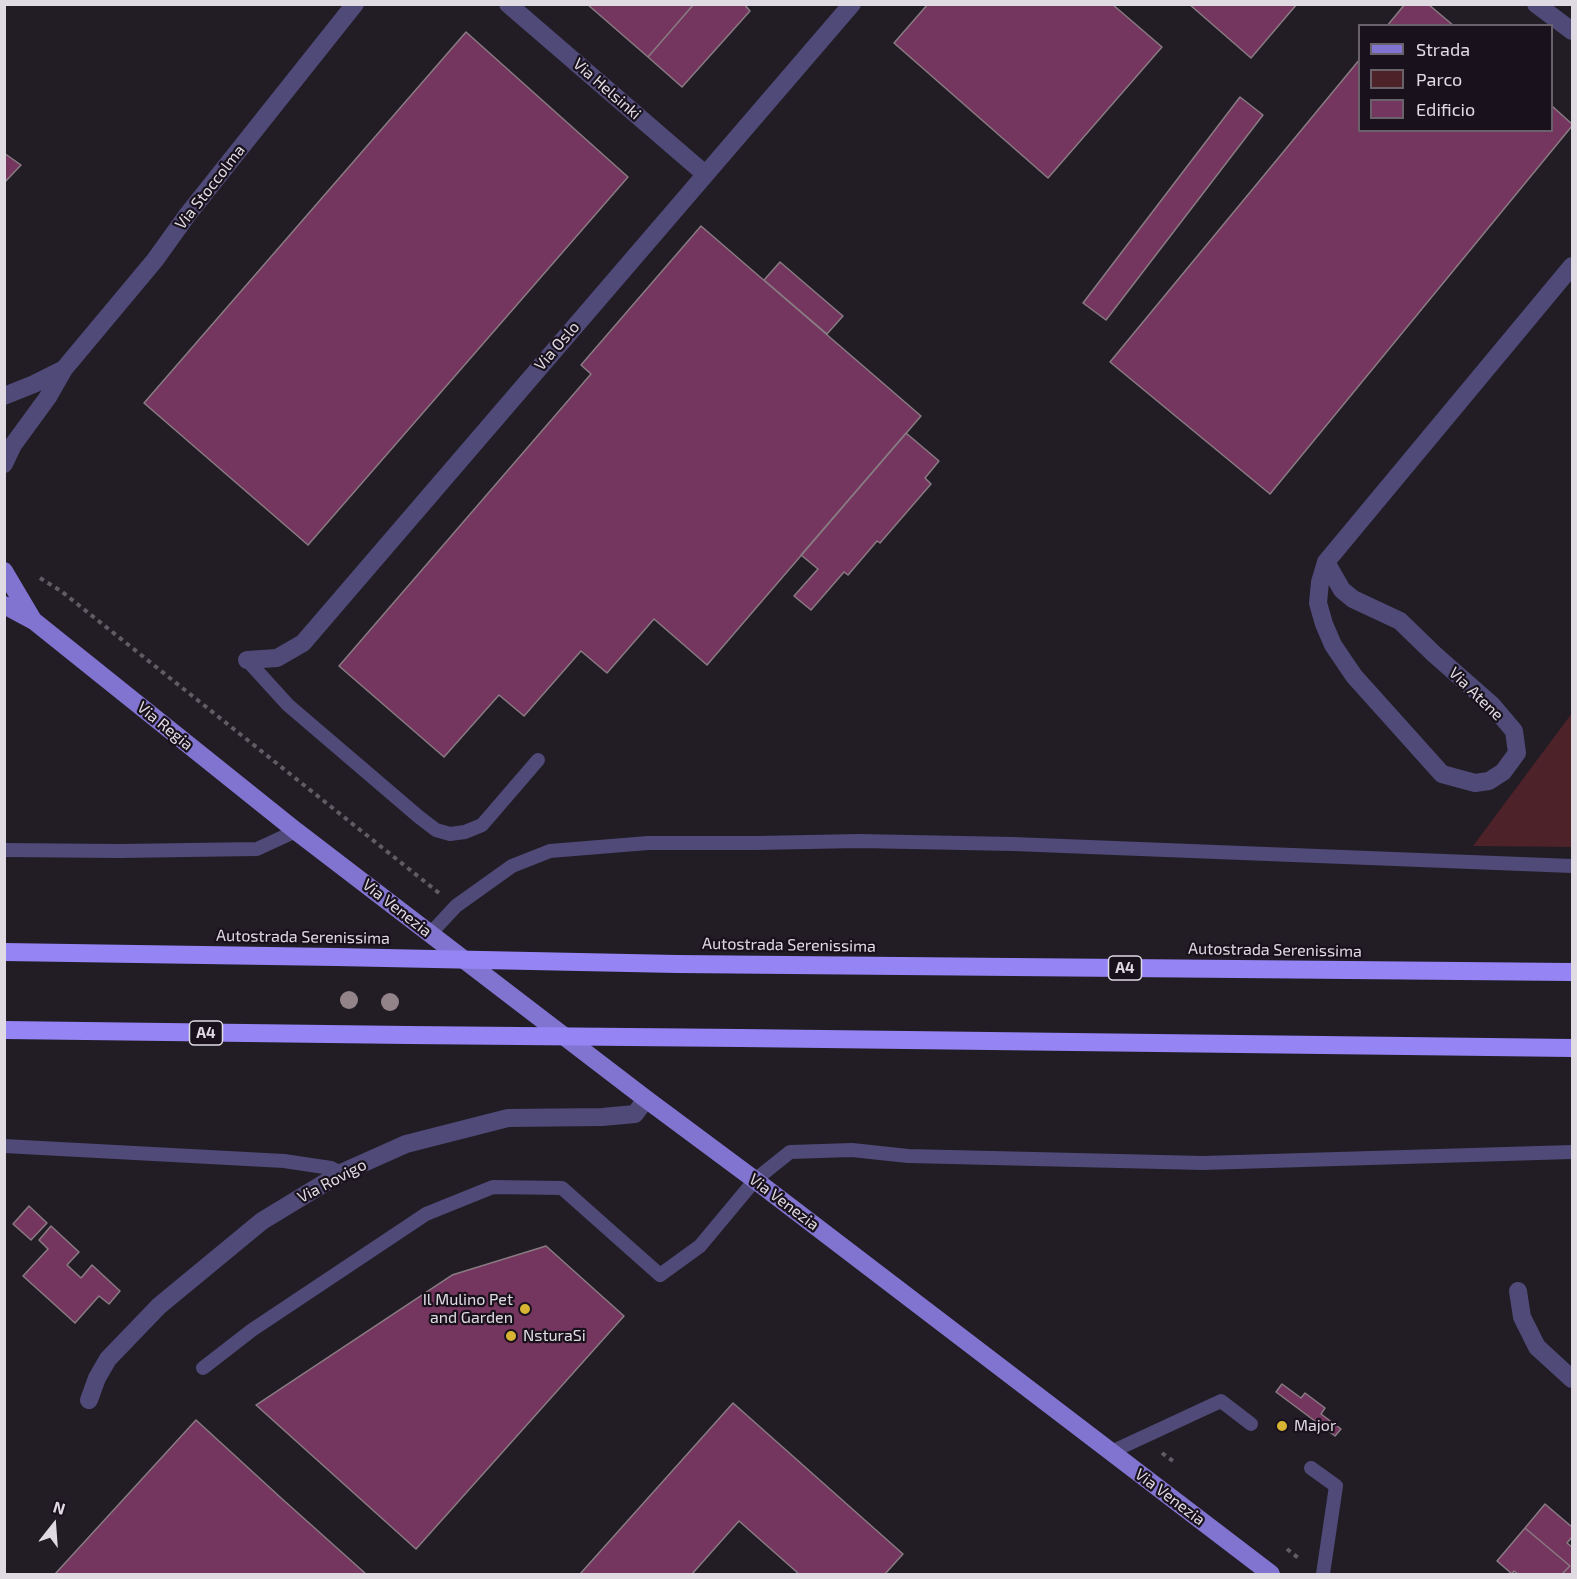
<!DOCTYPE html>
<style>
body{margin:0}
#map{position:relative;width:1577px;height:1579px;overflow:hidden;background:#221c25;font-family:"Exo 2",sans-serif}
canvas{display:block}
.frame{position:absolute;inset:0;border:6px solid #e0dbe2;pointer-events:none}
.legend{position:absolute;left:1358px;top:24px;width:195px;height:108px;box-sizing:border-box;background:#19121c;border:2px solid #69626b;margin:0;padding:8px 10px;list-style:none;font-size:18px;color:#e0dbe2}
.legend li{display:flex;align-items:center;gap:12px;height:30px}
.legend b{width:30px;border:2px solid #69626b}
.north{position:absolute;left:24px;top:1495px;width:60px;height:60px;-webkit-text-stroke:4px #19121c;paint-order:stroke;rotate:17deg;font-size:16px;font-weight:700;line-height:24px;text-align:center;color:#e0dbe2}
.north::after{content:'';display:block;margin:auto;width:21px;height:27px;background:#e0dbe2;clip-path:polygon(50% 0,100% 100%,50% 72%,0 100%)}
</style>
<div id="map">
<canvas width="1577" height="1579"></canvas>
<div class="frame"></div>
<ul class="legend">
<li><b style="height:8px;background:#8074d0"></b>Strada</li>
<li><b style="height:16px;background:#4d2229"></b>Parco</li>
<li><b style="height:16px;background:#74365e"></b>Edificio</li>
</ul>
<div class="north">N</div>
</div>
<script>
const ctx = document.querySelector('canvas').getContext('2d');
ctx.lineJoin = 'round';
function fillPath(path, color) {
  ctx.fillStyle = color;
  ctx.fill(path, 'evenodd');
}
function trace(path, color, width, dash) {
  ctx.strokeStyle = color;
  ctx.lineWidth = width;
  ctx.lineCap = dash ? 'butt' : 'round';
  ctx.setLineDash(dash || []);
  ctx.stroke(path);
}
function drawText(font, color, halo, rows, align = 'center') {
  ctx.font = font + ' "Exo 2",sans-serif';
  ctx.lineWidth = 4.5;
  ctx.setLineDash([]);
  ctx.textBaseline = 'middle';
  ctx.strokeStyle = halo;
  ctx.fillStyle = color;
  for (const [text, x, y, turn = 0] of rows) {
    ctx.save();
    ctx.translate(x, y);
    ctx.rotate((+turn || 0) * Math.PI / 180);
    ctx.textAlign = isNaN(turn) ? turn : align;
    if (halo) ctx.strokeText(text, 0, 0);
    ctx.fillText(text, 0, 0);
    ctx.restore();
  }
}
const green = new Path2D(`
 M1572,713v134l-99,-1z`);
const building = new Path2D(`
 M587,4h107l-46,53z
 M694,4h50l6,7 -68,76 -34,-30z
 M928,4h184l50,43 -114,131 -154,-135z
 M1189,4h108l-46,54z
 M1405,4h23l26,22h-67z
 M466,32l162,145 -320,368 -164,-142z
 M1360,59v71h192v-24l20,18v2l-302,368 -160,-132z
 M1240,97l23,18 -157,205 -23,-17z
 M4,153l17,12 -17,18z
 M701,226l220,190 -214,249 -53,-46 -47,54 -26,-22 -57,65 -25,-21 -55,62 -105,-91 252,-292 -10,-9z
 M780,262l63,54 -16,18 -63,-54z
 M906,433l33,28 -14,17 6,6 -51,59 -3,-2 -29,34 -4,-3 -33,38 -17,-14 24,-27 -17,-14z
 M29,1206l18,17 -16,17 -18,-16z
 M51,1226l28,26 -12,13 14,13 11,-13 28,26 -11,13 -10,-8 -24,27 -52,-47 25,-27 -9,-9z
 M546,1246l78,70 -208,233 -160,-144 196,-130z
 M1282,1384l19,14 4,-5 20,15 -4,6 20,15 -6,7 -59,-44z
 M733,1403l170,151 -18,20h-86l-60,-53 -47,53h-112z
 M196,1420l84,77 86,77h-311z
 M1545,1504l27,23v10l-5,6 5,4v27h-10l8,-8 -45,-38z
 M1525,1528l45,38 -8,8h-44l-4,-3 -2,3 -15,-13z`);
const path = new Path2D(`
 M40,578l21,13 378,302
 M1162,1453l11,8
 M1287,1549l14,11`);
const service = new Path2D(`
 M247,660l41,45 131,112 17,13 14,4 15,-2 17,-7 56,-65
 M4,850l116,1 137,-2 39,-18
 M430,934l26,-28 56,-40 38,-15 98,-8h109l102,-2 154,3 559,22
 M4,1146l280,15 47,7 10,5
 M203,1368l49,-38 174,-116 67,-27 69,1 98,87 40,-29 55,-66 35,-28 62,-2 56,6 295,7 369,-11
 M1111,1452l110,-51 30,23
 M1311,1468l25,18 -13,88`);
const minor = new Path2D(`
 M508,4l197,170
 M1536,4l36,27
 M1326,562l16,28 11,9 47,22 34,33 58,51 22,26 3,22 -14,19 -14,9 -14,2 -33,-9 -88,-98 -21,-31 -9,-21 -6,-21 2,-21 6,-20 246,-296
 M247,660l30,-2 26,-15 549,-639
 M1518,1291l4,26 15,30 35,32
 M89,1400l8,-22 11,-19 51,-53 103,-85 79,-48 65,-29 102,-26 94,-1 33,-3 11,-15`);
const tertiary = new Path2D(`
 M4,396l30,-12 30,-15
 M4,464l9,-19 35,-48 16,-28 91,-109 33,-46 167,-210`);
const primary = new Path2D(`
 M4,571l29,49
 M4,605l30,16 262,210 350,268 109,81 516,394`);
const motorway = new Path2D(`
 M4,952l332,5
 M677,964l895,8
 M4,1030l404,5
 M740,1038l832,10`);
const motorwayBridge = new Path2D(`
 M336,957l341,7
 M408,1035l332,3`);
const trees = [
 [349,1000],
 [390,1002]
];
const markers = [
 [525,1309,6,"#d7b434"],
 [511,1336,6,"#d7b434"],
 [1282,1426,6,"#d7b434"]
];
const shields = [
 [1125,968,33],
 [206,1033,33]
];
const shieldNames = [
 ["A4",1125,968],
 ["A4",206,1033]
];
const streetNames = [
 ["Via Helsinki",607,89,41],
 ["Via Stoccolma",210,187,-52],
 ["Via Oslo",557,346,-49],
 ["Via Atene",1476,694,44],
 ["Via Regia",165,726,39],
 ["Via Venezia",397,908,38],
 ["Autostrada Serenissima",303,937,1],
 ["Autostrada Serenissima",789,945,1],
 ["Autostrada Serenissima",1275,950,1],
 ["Via Rovigo",332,1181,-28],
 ["Via Venezia",784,1202,37],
 ["Via Venezia",1170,1497,37]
];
const poiNames = [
 ["Il Mulino Pet",513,1300,"right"],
 ["and Garden",513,1318,"right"],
 ["NsturaSi",523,1336],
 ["Major",1294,1426]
];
fillPath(green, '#4d2229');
fillPath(building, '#74365e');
trace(building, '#897b82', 1.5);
trace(path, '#615c64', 4, [4.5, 4.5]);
trace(service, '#4f4a77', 14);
trace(minor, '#4f4a77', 18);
trace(tertiary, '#4f4a77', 18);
trace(primary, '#8074d0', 18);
trace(motorway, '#9484f4', 18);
trace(motorwayBridge, '#9484f4', 18);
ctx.fillStyle = '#938489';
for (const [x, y] of trees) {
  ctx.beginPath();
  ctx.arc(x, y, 9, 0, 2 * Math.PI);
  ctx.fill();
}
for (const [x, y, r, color] of markers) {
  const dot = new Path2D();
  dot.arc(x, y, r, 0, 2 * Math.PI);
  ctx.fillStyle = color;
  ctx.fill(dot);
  trace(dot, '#19121c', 2);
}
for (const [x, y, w] of shields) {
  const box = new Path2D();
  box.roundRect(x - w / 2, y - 12, w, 24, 4.5);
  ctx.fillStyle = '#19121c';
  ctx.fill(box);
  trace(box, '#e0dbe2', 1.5);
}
drawText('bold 15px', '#e0dbe2', null, shieldNames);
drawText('16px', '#e0dbe2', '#19121c', streetNames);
drawText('16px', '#e0dbe2', '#19121c', poiNames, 'left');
</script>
